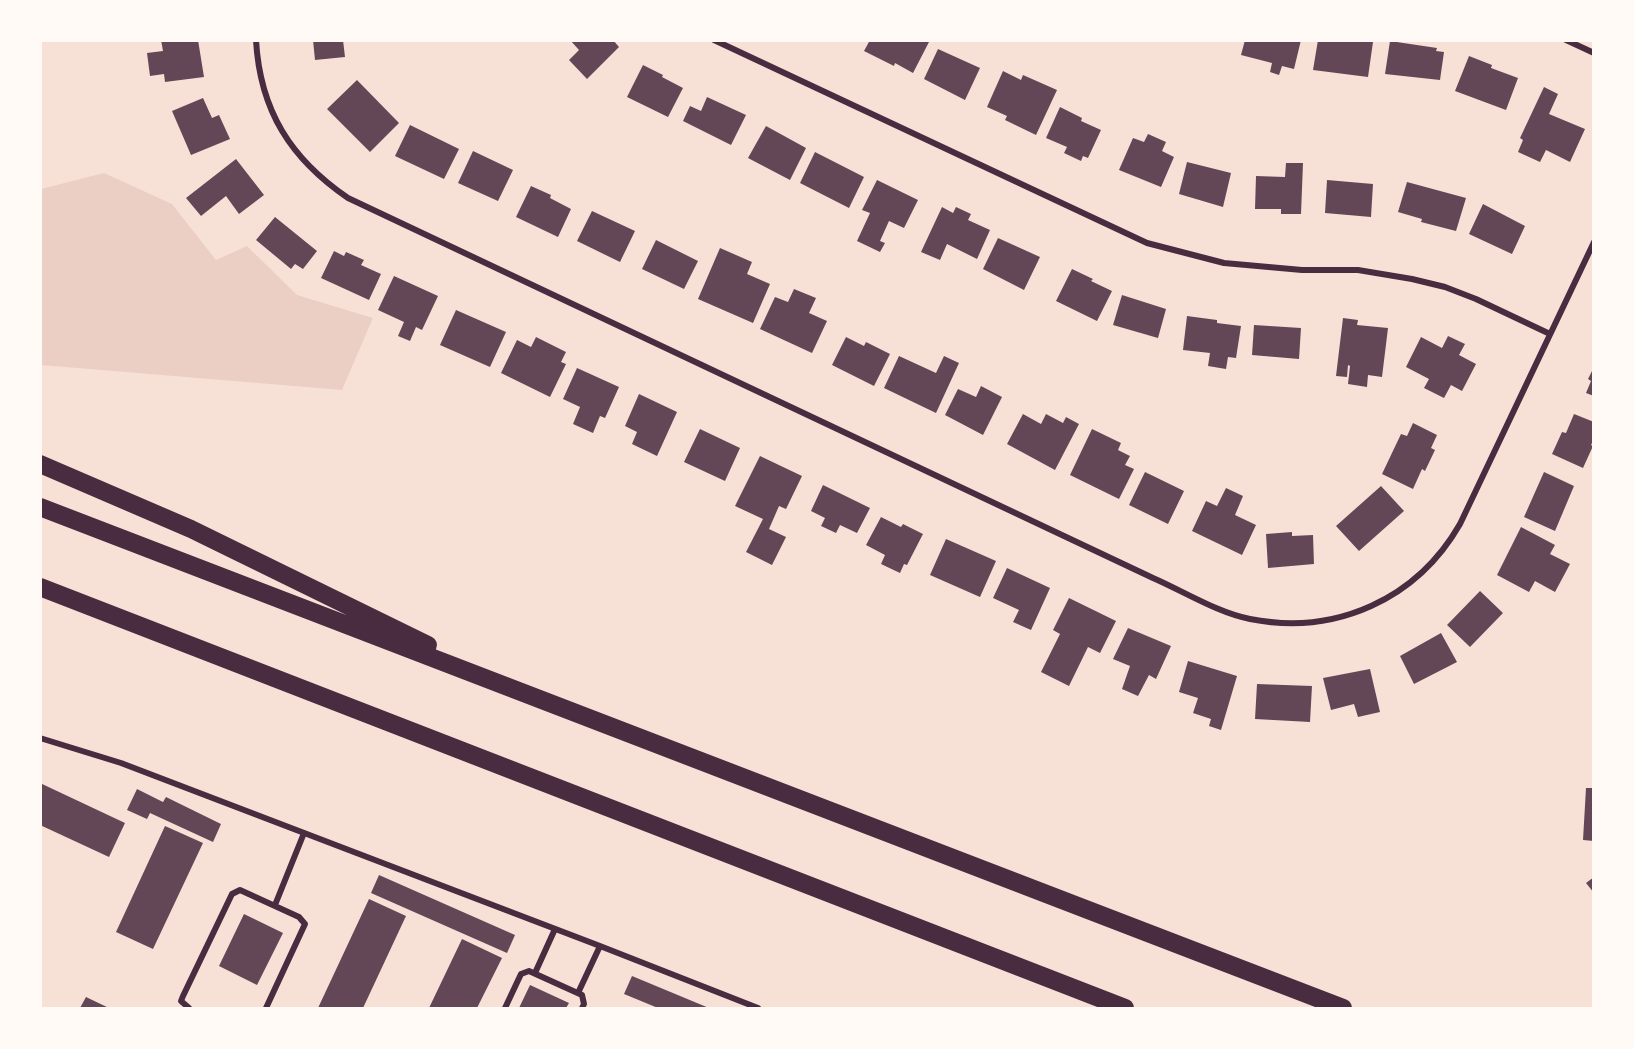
<!DOCTYPE html>
<style>
body{margin:0}
#map{position:relative;width:1634px;height:1049px;overflow:hidden;background:#f7e1d7;font-family:Ubuntu,sans-serif}
canvas{display:block}
.frame{position:absolute;inset:0;border:42px solid #fffaf5;pointer-events:none}
</style>
<div id="map">
<canvas width="1634" height="1049"></canvas>
<div class="frame"></div>
</div>
<script>
const ctx = document.querySelector('canvas').getContext('2d');
ctx.lineJoin = 'round';
function fillPath(path, color) {
  ctx.fillStyle = color;
  ctx.fill(path, 'evenodd');
}
function trace(path, color, width, dash) {
  ctx.strokeStyle = color;
  ctx.lineWidth = width;
  ctx.lineCap = dash ? 'butt' : 'round';
  ctx.setLineDash(dash || []);
  ctx.stroke(path);
}
const green = new Path2D(`
 M104,173l68,31 44,56 31,-14 50,49 76,23 -31,72 -301,-25v-176z`);
const building = new Path2D(`
 M161,40h37l6,37 -39,5 -1,-8 -14,2 -3,-23 16,-2z
 M313,40h30l2,17 -30,3z
 M570,40h43l6,7 -32,32 -18,-19 10,-10z
 M870,40h57l2,2 -16,31 -18,-10 -1,3 -30,-15z
 M1245,40h56l-7,29 -12,-3 -3,9 -9,-3 2,-9 -31,-8z
 M1318,40l55,2 -5,35 -55,-7z
 M1390,41l47,7 -1,3 8,1 -4,28 -55,-6z
 M938,49l42,19 -15,32 -41,-21z
 M1469,56l23,9 -1,3 27,10 -12,32 -51,-19z
 M643,65l20,10 -1,2 21,11 -15,29 -41,-20z
 M1003,71l18,9 2,-5 34,15 -21,45 -31,-15 2,-4 -20,-9z
 M357,80l42,43 -29,29 -43,-43z
 M1544,87l14,7 -9,20 36,15 -15,33 -24,-12 -6,12 -22,-10 5,-12 -3,-2z
 M707,97l39,18 -15,30 -48,-24 7,-15 11,5z
 M203,98l9,20 7,-3 11,24 -39,16 -19,-44z
 M1060,107l22,11 -1,3 20,9 -13,28 -5,-2 -2,5 -17,-8 3,-6 -21,-9z
 M410,125l49,24 -15,30 -49,-23z
 M766,126l40,22 -16,32 -42,-22z
 M1148,134l18,8 -4,9 12,6 -13,30 -42,-17 14,-32 11,4z
 M473,151l40,19 -15,31 -40,-18z
 M815,152l49,25 -15,31 -49,-25z
 M236,159l28,36 -25,19 -13,-18 -25,20 -15,-18z
 M1187,162l44,11 -8,34 -44,-13z
 M1286,163h17l-2,51h-20v-5h-26l1,-33 29,1z
 M877,180l41,20 -14,28 -15,-7 -9,20 5,2 -5,9 -23,-11 13,-28 -8,-3z
 M1327,180l46,4 -2,33 -46,-4z
 M1407,182l59,16 -10,33 -35,-9 1,-3 -24,-7z
 M531,186l20,9 -1,3 21,11 -13,28 -42,-20z
 M1483,204l42,22 -13,28 -43,-20z
 M942,207l11,6 3,-6 15,7 -3,6 22,10 -13,29 -30,-15 -7,16 -19,-8z
 M592,211l43,20 -15,31 -43,-21z
 M275,217l42,34 -14,18 -8,-5 -4,5 -35,-29z
 M998,238l42,19 -16,33 -41,-21z
 M656,240l42,21 -14,28 -42,-20z
 M720,248l32,14 -5,12 23,10 -17,39 -55,-24z
 M334,251l10,5 2,-4 18,8 -3,5 20,9 -12,26 -48,-22z
 M1072,269l21,10 -2,2 21,10 -15,30 -41,-20z
 M394,276l44,20 -16,34 -6,-3 -6,14 -12,-5 6,-14 -26,-12z
 M794,289l22,9 -7,15 18,8 -15,32 -52,-24 15,-32 13,5z
 M1122,295l44,14 -8,29 -45,-13z
 M456,310l50,22 -16,35 -50,-22z
 M1187,316l30,4v3l24,3 -5,32 -8,-1 -2,12 -18,-3 2,-13 -27,-3z
 M1343,318l15,2 -1,5 31,3 -6,49 -14,-2 -1,12 -19,-3 2,-18 -2,-1 -1,12 -11,-1z
 M1254,325l47,3 -2,31 -47,-4z
 M1448,336l17,8 -6,11 17,9 -14,27 -11,-6 -7,13 -20,-10 5,-9 -23,-12 15,-30 21,11z
 M536,337l30,15 -5,10 5,2 -16,33 -49,-24 16,-33 14,7z
 M846,337l18,9 2,-4 24,12 -16,32 -42,-21z
 M899,356l37,17 8,-17 15,7 -23,50 -52,-25z
 M1594,367v29l-8,-3 5,-12 -3,-2z
 M577,368l42,19 -14,31 -5,-2 -7,17 -20,-9 7,-17 -17,-8z
 M981,386l21,11 -19,38 -38,-20 13,-26 18,8z
 M639,394l38,18 -20,44 -25,-12 5,-12 -12,-6z
 M1023,414l18,10 5,-10 17,9 3,-6 13,7 -24,46 -48,-26z
 M1574,414l20,8v17l-3,6 2,1 -10,22 -31,-14 10,-22 4,1z
 M1413,423l24,12 -6,13 4,2 -10,21 -3,-2 -9,20 -31,-15 19,-40 6,2z
 M700,429l40,19 -15,33 -41,-19z
 M1092,429l29,14 -3,7 12,6 -5,9 9,4 -15,30 -49,-24z
 M760,456l42,20 -16,33 -7,-3 -10,23 17,8 -14,28 -26,-13 17,-33 -28,-13z
 M1145,472l39,19 -16,33 -39,-19z
 M1544,472l30,14 -19,45 -31,-14z
 M823,485l47,23 -13,25 -17,-8 -4,8 -15,-7 4,-8 -14,-7z
 M1381,486l23,25 -45,40 -23,-25z
 M1226,488l17,8 -8,19 21,10 -14,30 -50,-24 14,-30 11,5z
 M881,517l20,10 2,-3 20,10 -16,31 -3,-1 -4,9 -19,-9 4,-9 -19,-10z
 M1521,527l34,18 -5,9 20,10 -15,28 -20,-11 -6,11 -32,-17z
 M1292,532v4l21,-1 1,29 -46,4 -2,-34z
 M946,539l50,22 -16,36 -50,-22z
 M1007,568l43,20 -19,42 -18,-8 6,-12 -26,-12z
 M1480,591l23,22 -33,34 -23,-22z
 M1069,598l47,23 -16,32 -12,-6 -19,39 -28,-14 19,-38 -7,-4z
 M1128,628l43,18 -15,33 -7,-4 -11,21 -16,-7 8,-23 -17,-7z
 M1441,633l16,29 -43,22 -14,-28z
 M1188,661l49,15 -16,54 -12,-4 2,-7 -18,-6 5,-15 -19,-6z
 M1370,669l10,43 -22,5 -4,-13 -23,6 -8,-32z
 M1257,684l55,2 -2,36 -55,-3z
 M40,783l85,40 -16,34 -69,-32z
 M1586,788h8v53l-11,-1z
 M137,789l26,13 3,-5 55,27 -8,18 -63,-29 -3,6 -20,-9z
 M165,826l38,17 -50,106 -37,-17z
 M379,875l136,60 -8,18 -136,-60z
 M1594,877v16l-8,-10z
 M369,899l37,17 -43,92h-45z
 M244,914l39,19 -26,52 -38,-19z
 M462,939l40,19 -25,50h-48z
 M632,976l77,32h-51l-34,-14z
 M530,985l39,18 -3,5h-47z
 M86,997l23,11h-29z`);
const minor = new Path2D(`
 M256,40c4,71 35,119 92,158l805,380c30,13 65,35 97,41 86,17 167,-20 210,-95l134,-282
 M714,40l433,203 77,20 78,7h56l54,9 33,8 31,12 74,35
 M1566,40l28,13
 M40,738l81,25 479,183 158,62
 M275,905l29,-72
 M535,973l20,-44
 M578,993l22,-47
 M189,1008l-8,-7 2,-5 49,-102 8,-4 59,27 6,7 -39,84
 M505,1008l16,-34 8,-3 53,24 2,9 -2,4`);
const motorway = new Path2D(`
 M40,464l151,65 237,116
 M40,507l1303,501
 M40,587l1085,421`);
fillPath(green, '#ebcfc5');
fillPath(building, '#644757');
trace(minor, '#4a2c40', 6);
trace(motorway, '#4a2c40', 18);
</script>
